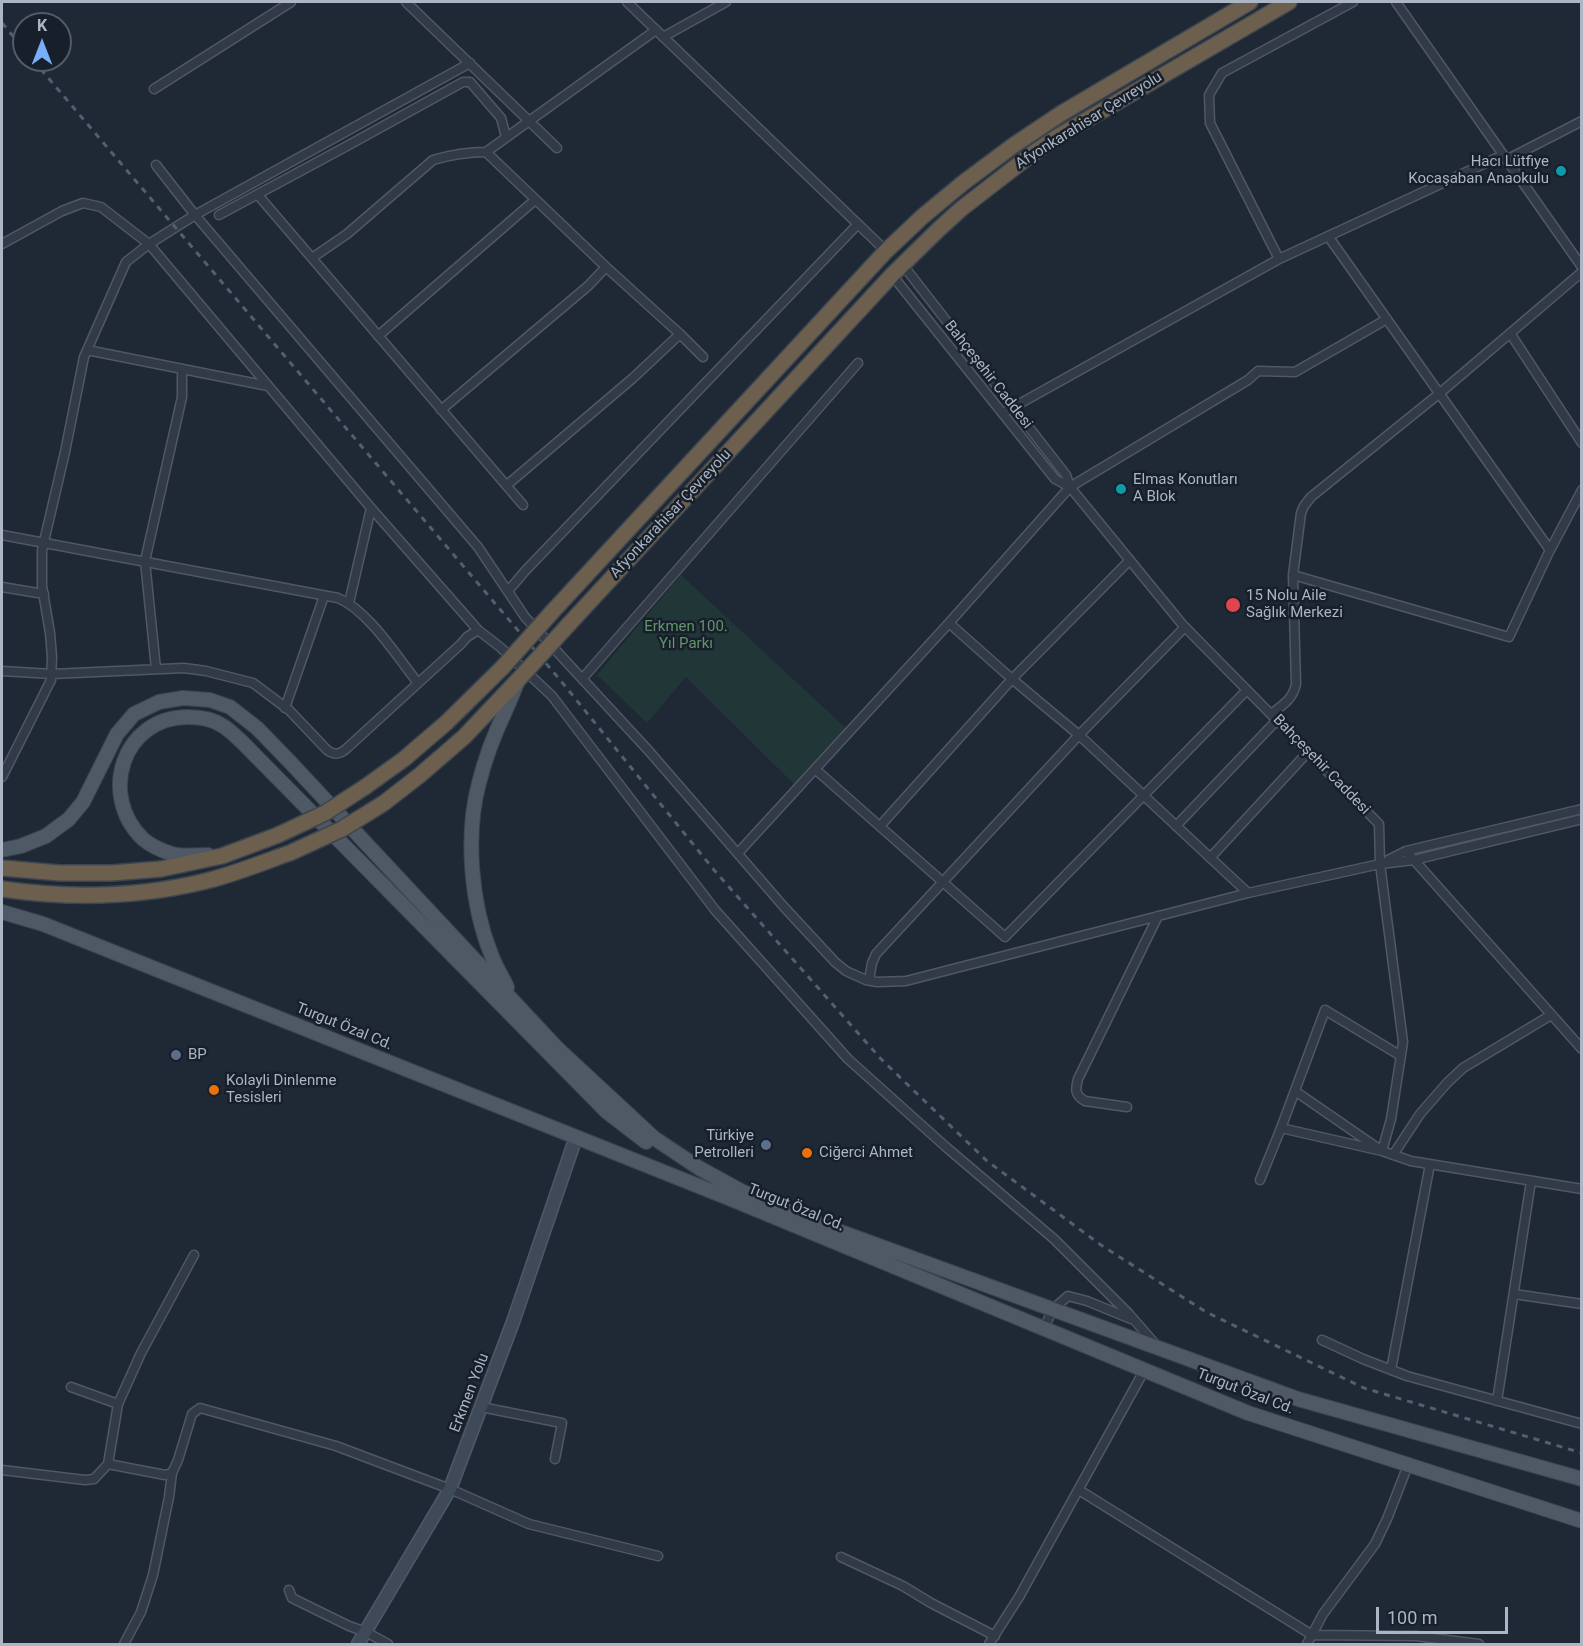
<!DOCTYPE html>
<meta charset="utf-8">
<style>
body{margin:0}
#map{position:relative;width:1583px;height:1646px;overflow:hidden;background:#1e2935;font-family:Roboto,sans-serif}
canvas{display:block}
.frame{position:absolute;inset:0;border:3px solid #abb5c3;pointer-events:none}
.north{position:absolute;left:12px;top:12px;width:60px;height:60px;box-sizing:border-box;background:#171f2a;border:2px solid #525b67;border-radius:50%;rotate:0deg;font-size:16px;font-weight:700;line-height:24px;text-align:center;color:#abb5c3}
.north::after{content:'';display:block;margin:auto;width:21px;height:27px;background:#78affb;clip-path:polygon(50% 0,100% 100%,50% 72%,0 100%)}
.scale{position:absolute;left:1376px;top:1607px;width:132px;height:27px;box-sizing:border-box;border:3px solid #abb5c3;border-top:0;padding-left:8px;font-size:18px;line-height:21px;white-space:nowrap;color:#abb5c3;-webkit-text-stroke:4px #171f2a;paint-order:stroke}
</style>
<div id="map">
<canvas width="1583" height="1646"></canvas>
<div class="frame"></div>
<div class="north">K</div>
<div class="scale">100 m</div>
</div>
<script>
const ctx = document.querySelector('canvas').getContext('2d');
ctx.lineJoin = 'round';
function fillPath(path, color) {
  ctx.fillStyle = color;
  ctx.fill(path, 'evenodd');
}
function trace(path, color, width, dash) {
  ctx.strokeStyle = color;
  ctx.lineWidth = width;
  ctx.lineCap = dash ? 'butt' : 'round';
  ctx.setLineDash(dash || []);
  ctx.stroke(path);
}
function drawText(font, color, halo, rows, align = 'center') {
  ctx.font = font + ' Roboto,sans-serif';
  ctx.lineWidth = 5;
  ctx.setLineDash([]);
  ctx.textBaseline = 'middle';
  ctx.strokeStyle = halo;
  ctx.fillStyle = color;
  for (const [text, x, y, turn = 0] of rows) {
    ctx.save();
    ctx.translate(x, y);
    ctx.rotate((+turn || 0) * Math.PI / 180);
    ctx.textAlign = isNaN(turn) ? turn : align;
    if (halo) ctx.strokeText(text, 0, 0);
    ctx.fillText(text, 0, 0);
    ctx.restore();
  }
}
const green = new Path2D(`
 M681,575l168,156 -51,57 -112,-111 -39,46 -50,-48z`);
const street = new Path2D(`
 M406,2l151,146
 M627,2l259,249
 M1396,2l186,265
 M663,37l63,-35
 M154,89l137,-87
 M486,152l120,115 74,67 23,23
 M1506,160l76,-39
 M156,165l39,50 283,332 47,70 123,133 136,157 51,55 11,9 20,9 11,2 29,-1 342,-88
 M258,195l265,310
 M219,215l128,-69 116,-64h7l31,36 5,19
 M1328,236l222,314
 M2,244l60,-33 21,-8 18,4 48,37 222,264 107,122 -11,7 -6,7 -115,105c-7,6 -12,6 -19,1l-38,-40 -36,-27 -47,-12 -22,-3 -132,6 -50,-3
 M312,258l35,-24 86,-74c17,-5 34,-8 53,-8l170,-122
 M1279,259l-69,-136 -1,-28 13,-22 131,-71
 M903,265l163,210 4,12 112,137 197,200 1,40 23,178 -12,77 -9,32 -87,-60
 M892,275l163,204 15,8
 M1510,333l72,110
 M378,336l157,-136
 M87,350l181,36
 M441,410l147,-124 18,-19
 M1003,413l276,-154 224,-104
 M507,485l126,-107 47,-44
 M2,535l336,63c31,13 59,59 80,85
 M1293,575l216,62 40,-85 33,-62
 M2,587l42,7
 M508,591l18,-21 332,-346
 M349,603l22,-95
 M949,623l63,56 67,56 169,158 132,-29 34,-4 168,-41
 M478,630l22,17 52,49 163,214 133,149 98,88 108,92 75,75 27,31
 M156,669l-11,-108 37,-164v-28
 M582,679l276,-316
 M285,708l39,-112
 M1271,714c12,-9 22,-15 25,-30l-3,-109 8,-62 3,-7 7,-9 129,-104 142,-121
 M815,769l190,168 242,-247
 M2,777l49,-97 1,-23 -2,-24 -8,-47v-36l23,-98 19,-95 42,-95 23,-18 46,-29 275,-152
 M880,826l132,-147 118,-119
 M1176,826l101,-106
 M1406,851l176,198
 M738,853l211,-230 121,-136 178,-107 10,-9 37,1 92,-53
 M1210,858l98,-106
 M1388,860l18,-9 176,-42
 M869,980l3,-17 4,-9 203,-219 106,-108
 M1127,1107l-42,-6c-10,-6 -10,-11 -7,-22l80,-163
 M1281,1128l101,23 29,10 171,28
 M1393,1155l27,-41 27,-31 16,-15 88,-53
 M1260,1180l21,-52 44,-118 76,46
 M1514,1294l68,10
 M1044,1328l9,-19 15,-13 19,5 44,18
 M1322,1340l41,19 44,17 175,48
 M1391,1370l39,-206
 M71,1387l47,17
 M1497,1401l34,-220
 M481,1407l81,16 -7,36
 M108,1464l57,11 7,-2
 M2,1470l83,10 9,-1 14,-15 10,-60 23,-51 53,-98
 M1079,1490l233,145 104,1 63,8
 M841,1557l62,29 28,17 64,33
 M289,1590l3,8 57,28 17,6 22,12
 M124,1644l17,-32 12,-37 16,-78 3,-24 6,-13 14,-46 8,-6 136,38 114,43 79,35 129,32
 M989,1644l30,-47 126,-228
 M1307,1644l16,-30 52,-70 12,-25 21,-54`);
const secondary = new Path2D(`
 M358,1644l92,-155 63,-167 63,-185`);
const primary = new Path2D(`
 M2,850l19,-4 25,-10 23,-17 14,-17 34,-68 17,-20 25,-12 24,-4 27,2 20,7 27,21 33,34 267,286 97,90 45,30 42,23 70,30 487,178 284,80
 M208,855c-11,0 -26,2 -36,-1 -9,-3 -22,-9 -29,-15 -45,-43 -21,-122 45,-122 12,0 25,2 35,9 7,4 12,10 18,15l366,371 39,30
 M2,912l41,12 688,275 517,214 334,108
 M507,987c-5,-11 -12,-21 -16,-33 -20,-50 -26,-119 -12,-171 6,-24 15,-48 25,-69 5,-12 10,-22 14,-34`);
const highway = new Path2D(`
 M553,611l333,-360 36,-34 41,-34 51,-38 48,-32 188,-111
 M570,623l322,-348 47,-46 22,-20 71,-55 25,-17 232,-135
 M365,787l39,-28 42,-36 56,-55
 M384,803l36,-28 44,-38 54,-57
 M2,868l58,5h51l50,-4 61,-13 56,-21
 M2,889c69,10 135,9 204,-8 29,-7 58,-19 86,-29`);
const rail = new Path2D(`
 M2,23l22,26
 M33,60l528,621 153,189 167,189 106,102 114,84 105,67 158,76 218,65`);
const highwayBridge = new Path2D(`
 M502,668l51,-57
 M518,680l52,-57
 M278,835l47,-22 40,-26
 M292,852l50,-23 42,-26`);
const markers = [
 [1561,171,6,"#0f9aa8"],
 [1121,489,6,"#0f9aa8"],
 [1233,605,8,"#e0444e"],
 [176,1055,6,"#5c6f8a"],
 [214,1090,6,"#e8710a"],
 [766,1145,6,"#5c6f8a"],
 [807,1153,6,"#e8710a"]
];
const streetNames = [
 ["Afyonkarahisar Çevreyolu",1089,121,-32],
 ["Bahçeşehir Caddesi",988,375,52],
 ["Afyonkarahisar Çevreyolu",671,514,-47],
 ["Bahçeşehir Caddesi",1321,765,46],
 ["Turgut Özal Cd.",344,1027,22],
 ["Turgut Özal Cd.",796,1208,22],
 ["Turgut Özal Cd.",1245,1392,21],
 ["Erkmen Yolu",470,1393,-69]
];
const poiNames = [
 ["Hacı Lütfiye",1549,162,"right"],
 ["Kocaşaban Anaokulu",1549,179,"right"],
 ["Elmas Konutları",1133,480],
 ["A Blok",1133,497],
 ["15 Nolu Aile",1246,596],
 ["Sağlık Merkezi",1246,613],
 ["BP",188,1055],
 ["Kolayli Dinlenme",226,1081],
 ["Tesisleri",226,1098],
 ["Türkiye",754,1136,"right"],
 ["Petrolleri",754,1153,"right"],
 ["Ciğerci Ahmet",819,1153]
];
const parkNames = [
 ["Erkmen 100.",686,627],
 ["Yıl Parkı",686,644]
];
fillPath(green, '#213637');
trace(street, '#4f5864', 11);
trace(secondary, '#4f5864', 15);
trace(primary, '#3b434f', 16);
trace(highway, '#3c4550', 18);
trace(street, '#313a46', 8);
trace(secondary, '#3f4a59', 12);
trace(primary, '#4f5966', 14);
trace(highway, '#6c5f4e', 15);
trace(rail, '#535f6d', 3, [6, 6]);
trace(highwayBridge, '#3c4550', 18, []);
trace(highwayBridge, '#6c5f4e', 15);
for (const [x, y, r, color] of markers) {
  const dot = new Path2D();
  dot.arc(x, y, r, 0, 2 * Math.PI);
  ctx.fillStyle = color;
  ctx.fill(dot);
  trace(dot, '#171f2a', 2);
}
drawText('15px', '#abb5c3', '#171f2a', streetNames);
drawText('15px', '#abb5c3', '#171f2a', poiNames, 'left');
drawText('15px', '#62946c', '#171f2a', parkNames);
</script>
